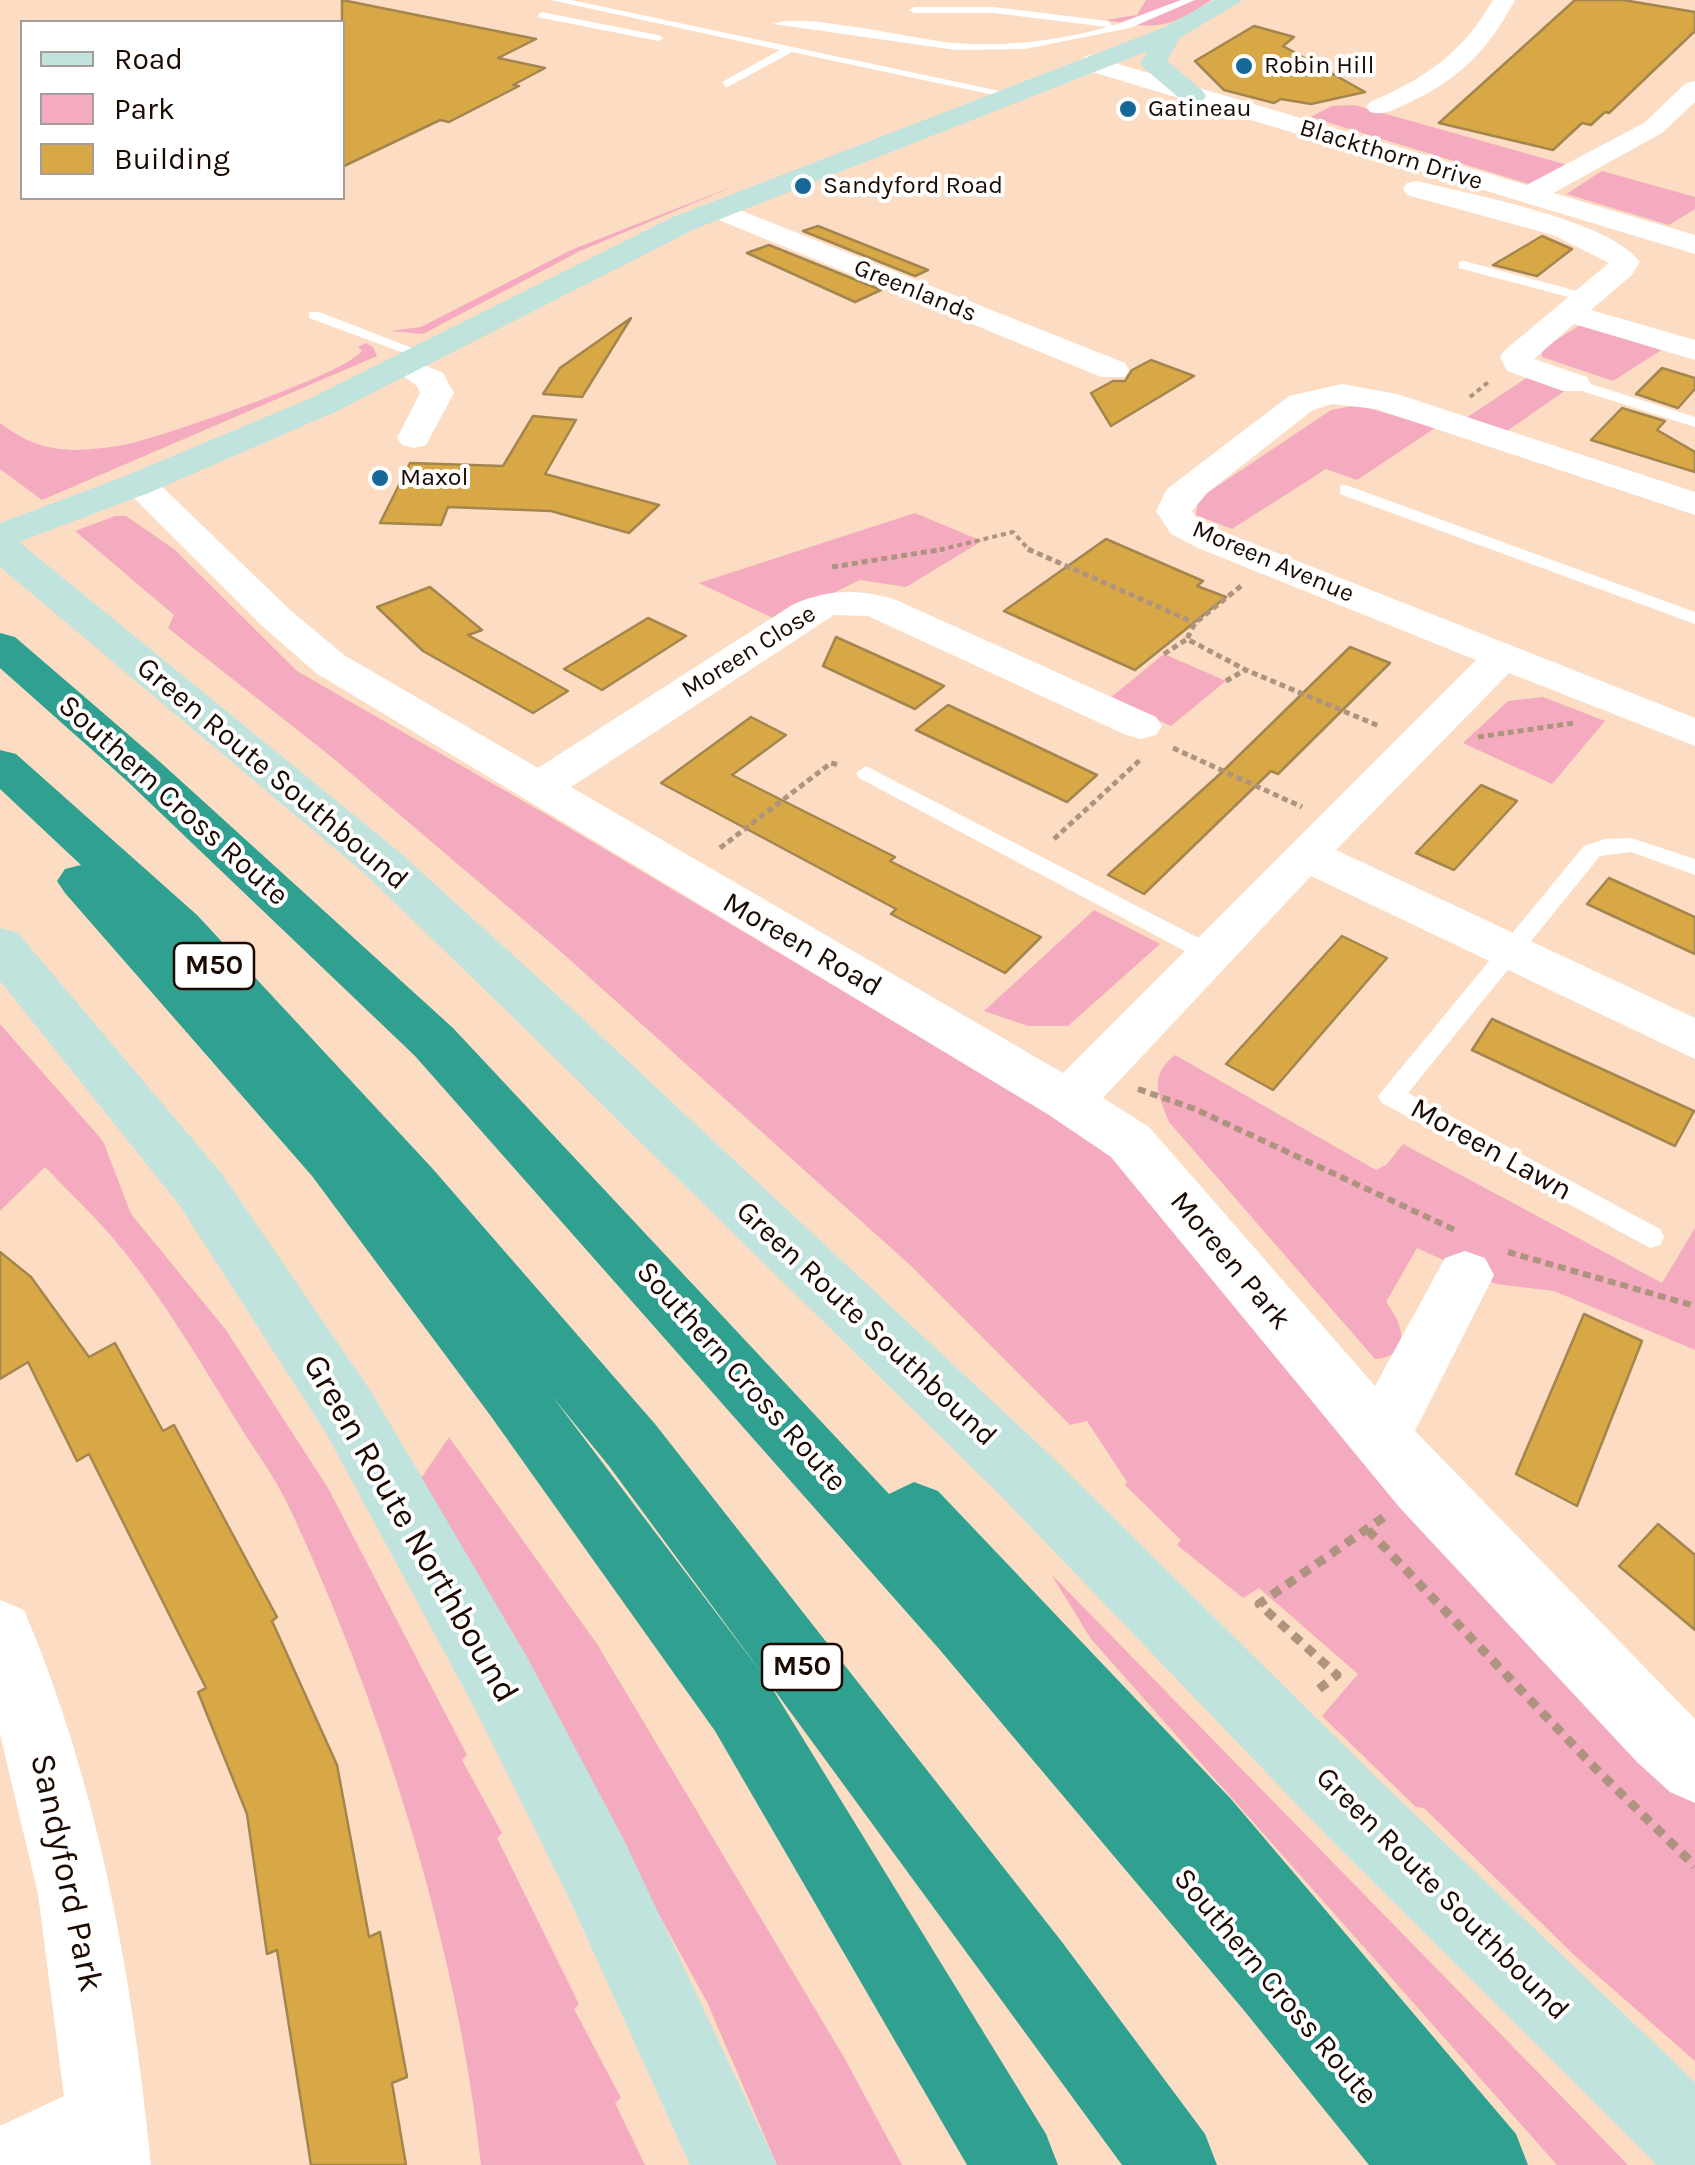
<!DOCTYPE html>
<style>
body{margin:0}
#map{position:relative;width:1695px;height:2165px;overflow:hidden;background:#fcdcc2;font-family:Karla,sans-serif}
canvas{display:block}
.legend{position:absolute;left:20px;top:20px;width:325px;height:180px;box-sizing:border-box;background:#fff;border:2px solid #a49d99;margin:0;padding:12px 18px;list-style:none;font-size:30px;color:#1c0a00}
.legend li{display:flex;align-items:center;gap:20px;height:50px}
.legend b{width:50px;border:2px solid #a49d99}
</style>
<div id="map">
<canvas width="1695" height="2165"></canvas>
<ul class="legend">
<li><b style="height:12px;background:#c1e3de"></b>Road</li>
<li><b style="height:28px;background:#f5abbf"></b>Park</li>
<li><b style="height:28px;background:#d9a846"></b>Building</li>
</ul>
</div>
<script>
const ctx = document.querySelector('canvas').getContext('2d');
ctx.lineJoin = 'round';
function fillPath(path, color) {
  ctx.fillStyle = color;
  ctx.fill(path, 'evenodd');
}
function trace(path, color, width, dash) {
  ctx.strokeStyle = color;
  ctx.lineWidth = width;
  ctx.lineCap = dash ? 'butt' : 'round';
  ctx.setLineDash(dash || []);
  ctx.stroke(path);
}
function drawText(font, color, halo, rows, align = 'center') {
  ctx.font = font + ' Karla,sans-serif';
  ctx.lineWidth = 8;
  ctx.setLineDash([]);
  ctx.textBaseline = 'middle';
  ctx.strokeStyle = halo;
  ctx.fillStyle = color;
  for (const [text, x, y, turn = 0] of rows) {
    ctx.save();
    ctx.translate(x, y);
    ctx.rotate((+turn || 0) * Math.PI / 180);
    ctx.textAlign = isNaN(turn) ? turn : align;
    if (halo) ctx.strokeText(text, 0, 0);
    ctx.fillText(text, 0, 0);
    ctx.restore();
  }
}
const green = new Path2D(`
 M1146,0h65c-43,30 -57,29 -105,20l31,-5z
 M1354,105l217,61 -42,18 -219,-67 22,-11z
 M1602,171l93,26v12l-26,16 -103,-31z
 M739,184l-159,67 -157,83 -33,-3 31,-4 150,-77z
 M1588,320l83,24 -58,37 -71,-24v-8z
 M366,343l7,4 4,9 -335,144 -42,-31v-46c25,19 46,27 78,27 18,-1 37,-3 54,-7 37,-9 213,-69 230,-92l-4,-4z
 M1531,375l38,13 -62,43 -41,-13z
 M1358,405l77,23 -78,52 -31,-11 -94,60 -36,-14 2,-16 133,-89z
 M915,513l67,28 -76,46 -46,-7 -83,40 -78,-37z
 M115,516h11l48,33 123,122 252,145 559,333 587,652v260l-121,-106 -150,-147 -8,-1 -94,-91 36,-42 -99,-86 -16,10 -66,-53 4,-5 -56,-55 2,-3 -40,-61 -17,4 -160,-160 -350,-314 -226,-192 -166,-131 6,-13 -99,-84z
 M1164,654l62,27 -55,45 -61,-28z
 M1543,697l62,24 -53,63 -89,-41 45,-42z
 M1094,910l66,34 -92,82h-40l-44,-15z
 M0,1024l103,117 28,73 95,116 102,158 139,267 -5,5 40,73 -5,5 82,166 -5,5 47,89 -6,5 30,62h-164c-22,-214 -101,-466 -193,-660 -14,-30 -35,-57 -52,-85 -35,-57 -71,-118 -113,-170 -24,-30 -52,-56 -78,-83l-45,44z
 M1175,1055l201,115 10,-5 17,-21 259,139 33,-55v122l-141,-59 -58,-7 -79,-36 -31,54c17,22 28,54 -11,57l-206,-237c-11,-28 -21,-45 6,-67z
 M449,1437l148,207 248,415 57,106h-125l-70,-163 -287,-522z
 M1051,1574l514,526 63,65h-71l-466,-526z`);
const building = new Path2D(`
 M342,0l194,39 -38,19 47,10 -32,17 6,1 -70,36 -9,-2 -98,47z
 M1575,0h48l72,12v19l-86,82 -4,-1 -14,13 -9,-2 -29,27 -114,-27z
 M1254,26l40,11 -11,9 82,46 -54,12 -30,-5 -7,4 -50,-13 -29,-29z
 M818,226l110,44 -13,6 -112,-45z
 M1542,236l30,13 -35,27 -44,-11z
 M769,245l112,45 -26,12 -108,-49z
 M631,318l-49,79 -39,-3 17,-26z
 M1151,360l43,16 -83,50 -20,-33 22,-12h12l7,-11z
 M1662,368l33,10v11l-17,19 -42,-14z
 M1622,408l43,13 -8,9 38,22v20l-104,-32z
 M533,416l43,4 -31,54 114,31 -30,28 -78,-22 -103,-4 -7,18 -61,-2 30,-60 93,3z
 M1106,539l97,42 -6,5 29,11 -91,73 -131,-59z
 M430,587l52,43 -14,5 100,56 -35,22 -110,-62 -46,-44z
 M648,618l38,18 -84,54 -38,-21z
 M836,637l80,36 28,13 -29,23 -92,-43z
 M1350,647l40,16 -112,111 -7,-3 -127,123 -36,-19 112,-101z
 M948,705l71,33 78,37 -30,27 -151,-72z
 M751,717l35,18 -54,40 163,82 -5,4 151,76 -36,36 -114,-59 5,-5 -235,-126z
 M1481,785l36,16 -63,69 -38,-17z
 M1609,878l86,39v37l-108,-50z
 M1342,936l45,22 -114,132 -47,-26z
 M1492,1019l202,92 -19,35 -203,-96z
 M0,1252l31,25 58,80 26,-14 48,88 11,-6 103,192 -5,4 65,144 32,172 11,-5 27,145 -15,6 14,82h-95l-34,-215 -10,4 -20,-140 -49,-122 8,-4 -117,-234 -12,7 -49,-99 -28,17z
 M1584,1314l58,27 -65,165 -61,-32z
 M1658,1524l37,31v75l-76,-64z`);
const pathFar3 = new Path2D(`
 M1470,397l21,-17
 M931,552l82,-20 18,20`);
const pathFar2 = new Path2D(`
 M1028,549l167,74
 M832,567l112,-18
 M1241,586l-46,37 -8,16 59,31 133,56
 M1164,654l23,-15
 M1226,681l19,-11
 M1478,737l96,-14
 M1173,748l129,59
 M1054,839l87,-80
 M720,848l111,-85 8,2`);
const pathFar1 = new Path2D(`
 M1138,1089l57,20 260,121
 M1508,1252l187,54`);
const path = new Path2D(`
 M1368,1530l231,242 96,94
 M1319,1689l18,-14 -78,-71 125,-87`);
const service = new Path2D(`
 M551,0h20l443,94 -6,4 -216,-46 -66,36 -4,-6 58,-32z
 M1181,0h14l-65,28 -105,21 -69,1 -183,-26c25,-13 145,16 182,19 51,4 103,-2 152,-16l-113,-14h-80l-5,-3 5,-3h80l114,14 4,5z
 M541,12l117,23 6,3 -6,3 -121,-24z
 M1464,261l128,34 2,3 -7,4 -128,-34v-6z
 M309,312h10l114,44 -13,3 -111,-41z
 M1575,379l120,38v10l-126,-40v-6z
 M1346,485l349,127v12l-355,-130v-8z
 M866,766l350,181 4,6 -12,8 -8,-2 -341,-181 -3,-5z
 M1631,838l64,21v16l-64,-23 -31,4 -192,237 252,136 4,8 -4,8 -10,3 -268,-145 -4,-7 206,-250 21,-7z`);
const minor = new Path2D(`
 M1493,0h22c-26,49 -56,80 -107,103 -13,6 -24,13 -38,9l-4,-5 4,-5c55,-24 93,-49 123,-102z
 M1695,81v21l-33,31 -123,68h-20l-4,-6 4,-6 125,-66 42,-40z
 M1417,181c52,13 193,39 223,81l-8,13 -41,35 104,30v20l-121,-36 -40,35 53,18 4,7 -4,7h-24l-56,-20 -7,-14 5,-7 104,-87 -56,-28 -146,-40 -4,-6 4,-6z
 M717,201l408,162 4,7 -4,7h-24l-394,-162 -4,-6z
 M405,356l38,17 11,20 -28,52 -12,3 -12,-3 -5,-7 23,-45 -3,-7 -28,-20 5,-7z
 M1342,384l55,10 298,98v23l-319,-106 -44,-5 -19,6 -106,83 -15,18 5,7 27,14 471,186v28l-186,-73 -173,177 359,168v41l-384,-183 -208,222 46,29 226,259 70,-128 20,-7 20,7 9,17 -79,156 280,288v84l-25,-11 -33,-30 -237,-254 -289,-351 -62,-42 -733,-442 -55,-48 -141,-141 5,-8 13,-3 13,3 138,133 55,46 194,113 254,-163c36,-16 64,-16 102,-6l262,118 6,9 -6,9 -15,4 -15,-4 -258,-119 -34,-1 -263,172 492,286 413,-413 -278,-112 -27,-14 -15,-23 11,-22 122,-93z
 M0,1600l24,10c75,177 108,364 127,555h-151v-39l64,-30 -26,-202 -38,-160z`);
const tertiary = new Path2D(`
 M1088,55l607,180v19l-616,-186 -4,-5z`);
const secondary = new Path2D(`
 M1214,0h29l-63,38 -13,23 35,29 4,6 -4,6h-18l-40,-34 -4,-5 8,-12 -453,178 -360,183 -184,80 -132,50 379,309 159,144 492,459 332,328 314,300v83h-38l-330,-329 -326,-340 -482,-473 -155,-150 -364,-306v-44l125,-47 186,-78 362,-181 492,-190z
 M0,928l18,5 204,241 150,219 155,264 97,183 153,325h-87l-122,-269 -93,-187 -149,-276 -146,-227 -180,-225z`);
const motorway = new Path2D(`
 M0,633l15,4 144,124 294,267 436,466 25,-12 24,9 293,308 285,335 12,31h-159l-127,-157 -302,-358 -525,-594 -288,-275 -127,-113z
 M0,750l16,4 181,161 235,253 223,256 407,518 143,192 12,31h-95l-355,-485 279,454 12,31h-91l-252,-434 -225,-316 -178,-239 -247,-283 -8,-12 8,-12 16,-4 -81,-76zM552,1396l57,70 155,210z`);
const markers = [
 [1244,66,10,"#166899"],
 [1128,109,10,"#166899"],
 [803,186,10,"#166899"],
 [380,478,10,"#166899"]
];
const farPoinames = [
 ["Robin Hill",1264,66],
 ["Gatineau",1148,109],
 ["Sandyford Road",823,186],
 ["Maxol",400,478]
];
const farStreetnames = [
 ["Blackthorn Drive",1391,155,17],
 ["Greenlands",915,291,22],
 ["Moreen Avenue",1273,562,23],
 ["Moreen Close",749,652,-32]
];
const shields = [
 [214,966,80],
 [802,1667,80]
];
const shieldNames = [
 ["M50",214,966],
 ["M50",802,1667]
];
const streetNames = [
 ["Green Route Southbound",272,774,40],
 ["Southern Cross Route",173,801,42],
 ["Moreen Road",802,945,30],
 ["Moreen Lawn",1491,1150,29],
 ["Moreen Park",1230,1261,50],
 ["Green Route Southbound",866,1324,43],
 ["Southern Cross Route",741,1377,48],
 ["Green Route Southbound",1442,1894,45],
 ["Southern Cross Route",1275,1987,50]
];
const nearStreetnames = [
 ["Green Route Northbound",410,1529,60],
 ["Sandyford Park",66,1873,78]
];
fillPath(green, '#f5abbf');
fillPath(building, '#d9a846');
trace(building, '#a3854d', 2.5);
trace(pathFar3, '#ae937e', 4, [5, 4]);
trace(pathFar2, '#ae937e', 5, [6, 4]);
trace(pathFar1, '#ae937e', 6, [8, 5]);
trace(path, '#ae937e', 9, [10, 8]);
fillPath(service, '#fff');
fillPath(minor, '#fff');
fillPath(tertiary, '#fff');
fillPath(secondary, '#c1e3de');
fillPath(motorway, '#30a191');
for (const [x, y, r, color] of markers) {
  const dot = new Path2D();
  dot.arc(x, y, r, 0, 2 * Math.PI);
  ctx.fillStyle = color;
  ctx.fill(dot);
  trace(dot, '#fff', 4);
}
drawText('25px', '#1c0a00', '#fff', farPoinames, 'left');
drawText('25px', '#1c0a00', '#fff', farStreetnames);
for (const [x, y, w] of shields) {
  const box = new Path2D();
  box.roundRect(x - w / 2, y - 23, w, 46, 8);
  ctx.fillStyle = '#fff';
  ctx.fill(box);
  trace(box, '#1c0a00', 2.5);
}
drawText('bold 28px', '#1c0a00', null, shieldNames);
drawText('30px', '#1c0a00', '#fff', streetNames);
drawText('35px', '#1c0a00', '#fff', nearStreetnames);
</script>
